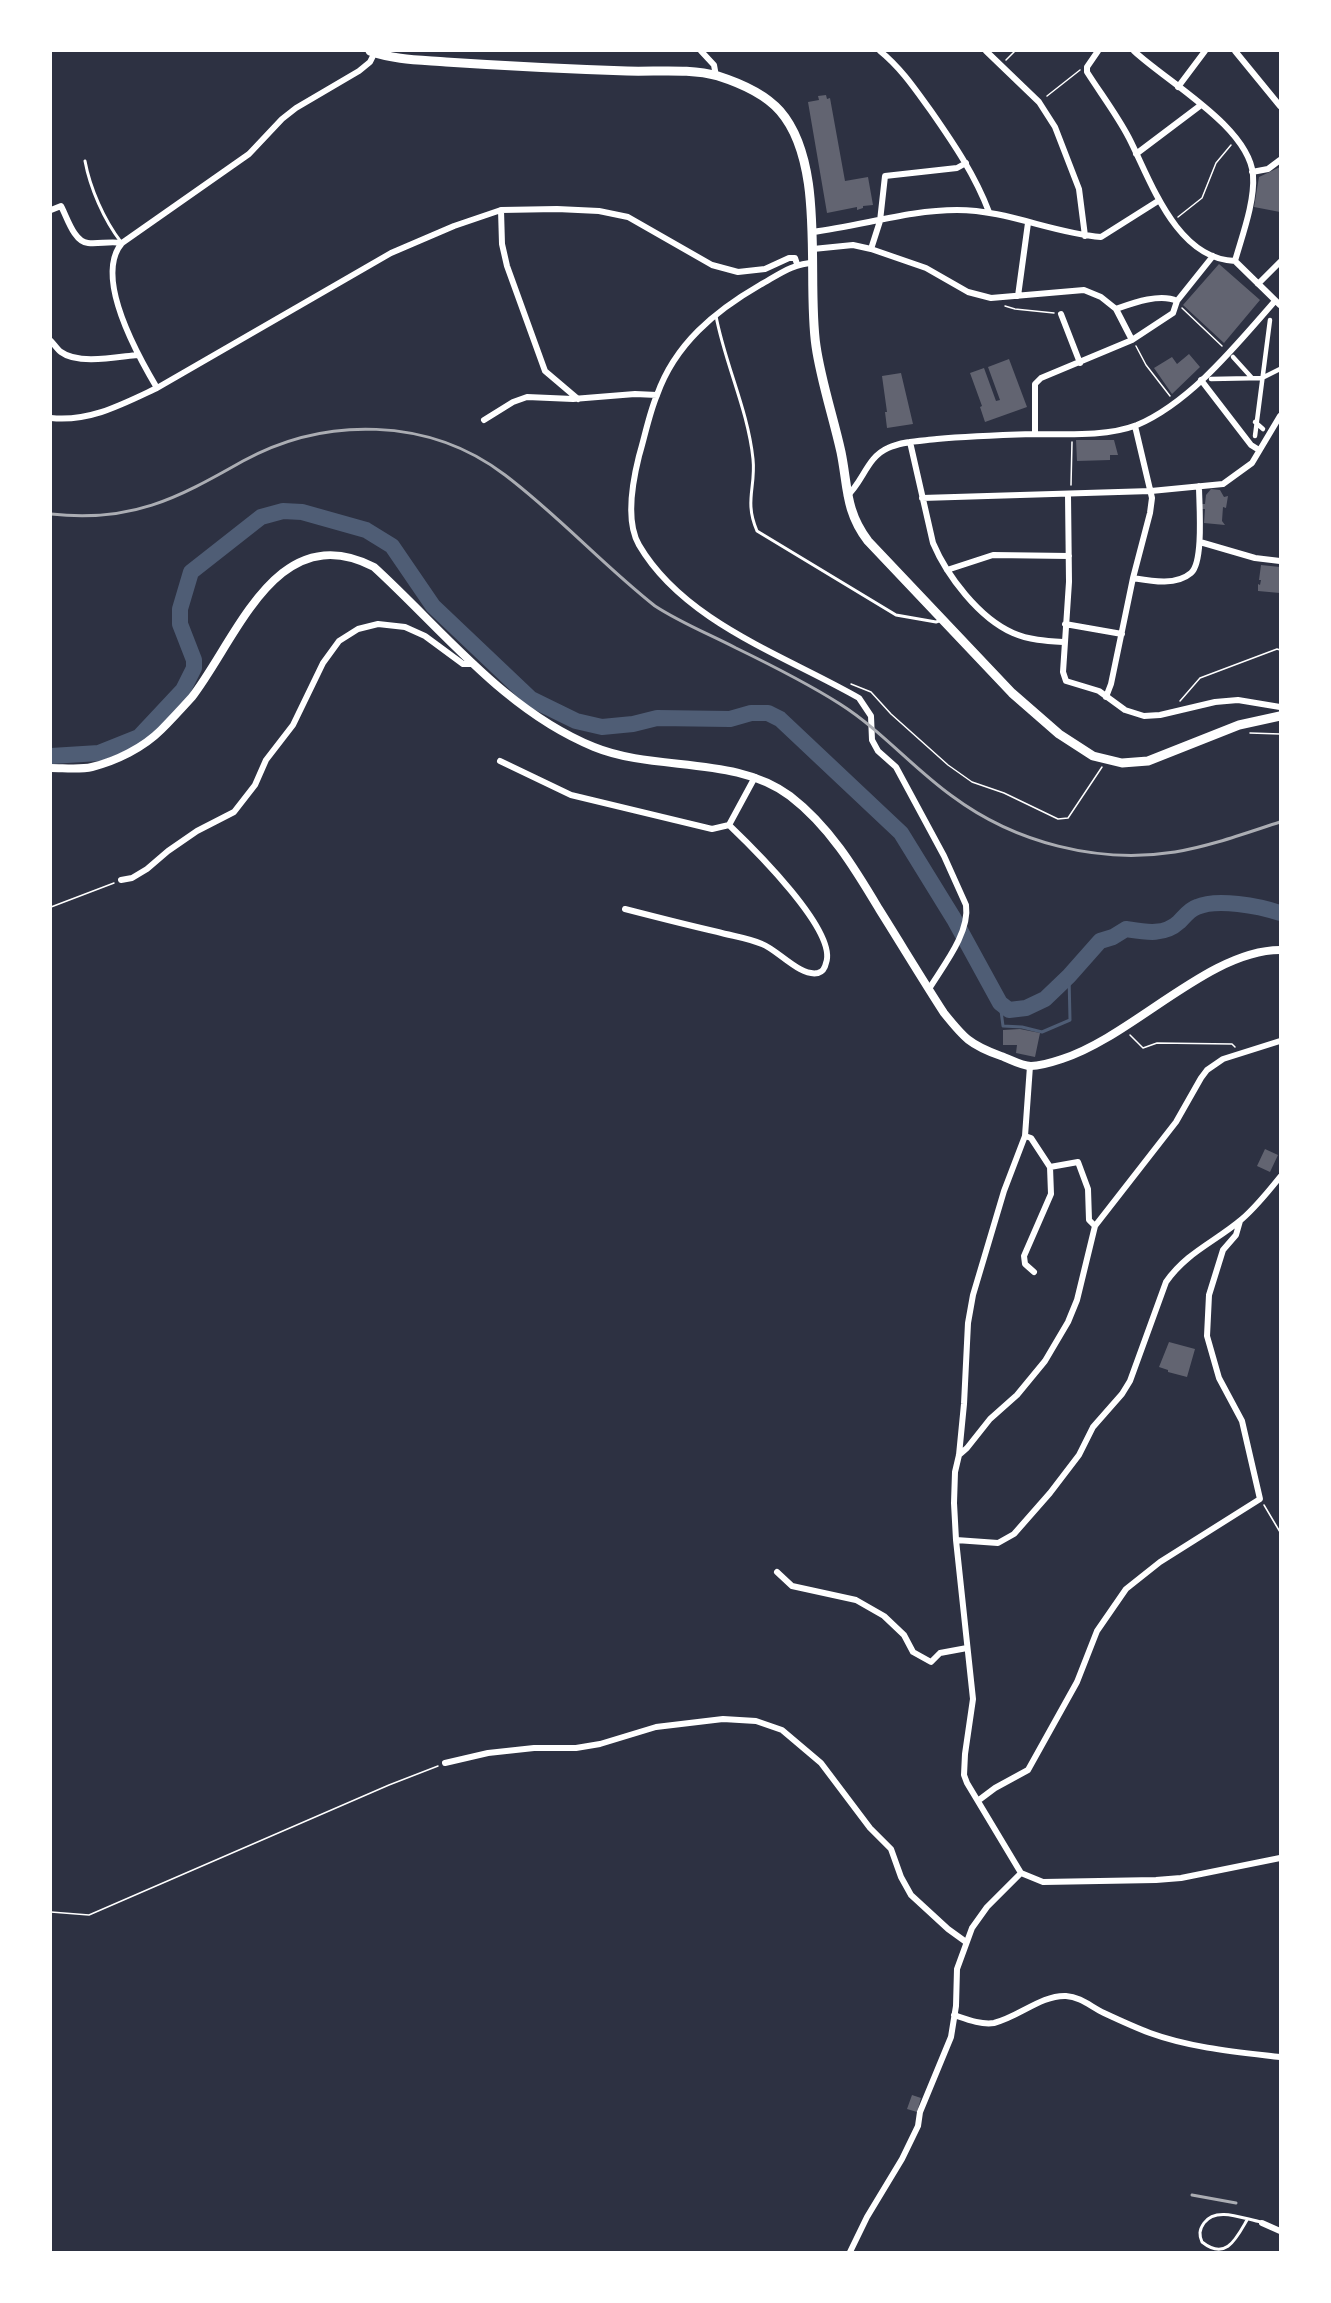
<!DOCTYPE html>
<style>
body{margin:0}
#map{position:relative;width:1331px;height:2303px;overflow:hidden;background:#2d3142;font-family:"Roboto Condensed",sans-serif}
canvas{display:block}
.frame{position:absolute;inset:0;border:52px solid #fff;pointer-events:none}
</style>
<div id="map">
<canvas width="1331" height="2303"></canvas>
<div class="frame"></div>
</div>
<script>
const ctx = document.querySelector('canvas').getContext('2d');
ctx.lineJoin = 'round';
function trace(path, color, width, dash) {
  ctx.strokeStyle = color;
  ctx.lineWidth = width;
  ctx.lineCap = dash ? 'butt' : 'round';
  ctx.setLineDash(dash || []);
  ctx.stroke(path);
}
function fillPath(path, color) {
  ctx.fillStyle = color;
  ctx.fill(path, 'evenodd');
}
const stream = new Path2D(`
 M1000,1003l3,23 19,1 20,5 28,-12 -1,-44`);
const river = new Path2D(`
 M51,756l48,-3 40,-16 44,-47 11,-22v-8l-14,-36v-15l11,-37 70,-55 22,-6 19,1 64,18 26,16 41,60 98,93 45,22 26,6 31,-3 24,-6 73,1 21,-6h17l12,6 121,114 53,86 46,84 9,7 17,-2 19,-9 24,-23 31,-35 13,-4 13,-8c19,3 38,7 53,-7 5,-5 11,-13 18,-15 20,-9 62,-1 83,6`);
const building = new Path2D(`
 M826,95l1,4 3,-1 15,83 23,-4 5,28 -10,1v2l-6,2v-3l-30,6 -19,-111 11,-2 -1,-4z
 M1280,167v45l-26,-5 5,-30z
 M1219,264l41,36 -36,43 -41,-38z
 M1189,354l11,13 -28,27 -18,-26 18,-11 5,7z
 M1009,359l18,48 -42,15 -5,-15 2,-1 -12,-33 14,-5 12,33 4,-1 -12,-33z
 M901,373l12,51 -26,4 -2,-16h2l-5,-36z
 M1076,440h38l4,15h-8v5l-33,1z
 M1211,489l9,1 4,7 4,-1 -2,12 -3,-1 -1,14 3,4 -21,-2 1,-14h-3v-5h3l1,-9z
 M1261,565l19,2v26l-22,-2v-7l2,1 1,-5h-2z
 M1020,1029l20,4 -5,24 -19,-4 1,-8h-14v-15z
 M1265,1149l13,6 -8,17 -13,-6z
 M1169,1342l26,7 -8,28 -19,-5v-2l-9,-3z
 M912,2095l9,3 -4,14 -10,-3z`);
const path = new Path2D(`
 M1006,60l9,-9
 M1047,96l33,-26
 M1178,217l24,-19 14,-35 15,-18
 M1005,306l10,3 39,4
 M1182,308l40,38
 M1136,346l10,19 24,31
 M1071,485l1,-43
 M851,684l20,8 20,22 57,51 24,17 32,11 54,26 10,-1 34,-51
 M1180,701l20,-23 77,-29 3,1
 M1250,733l30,1
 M51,907l63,-24
 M1130,1035l13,13 14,-5 75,1 3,3
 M1264,1505l16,27
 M51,1912l38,3 300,-130 49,-19`);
const service = new Path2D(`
 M85,161c5,27 19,59 36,81
 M716,316c9,48 32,94 37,143 3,28 -9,42 4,72l139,84 40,7 6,-2
 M1247,2220c-11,19 -21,41 -45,22 -3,-7 -3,-12 2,-19 12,-17 40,-4 57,-1`);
const pedestrian = new Path2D(`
 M1233,357l19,21
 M1211,379l51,-1 18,-9
 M1255,422l8,7
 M1255,436l15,-116`);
const minor = new Path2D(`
 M701,51l13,14 2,11
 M880,51c21,17 35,38 51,60 23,33 44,64 58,101
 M986,51l53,51 16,25 24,62 6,47
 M1098,51l-11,16v5c14,22 30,43 42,66 22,43 47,121 106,123
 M1134,51c33,31 115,76 119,124 2,27 -11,61 -18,86
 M1235,51l45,55
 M1178,87l27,-36
 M1136,154l65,-49
 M1252,172l16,-3 12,-9
 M51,210l10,-4c6,11 13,36 27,37 12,1 22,-2 34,0
 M501,210l1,34 5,22 38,105 33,28
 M812,232c49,-6 97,-22 145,-22 50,0 95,23 144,27l57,-36
 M813,249l40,-4 18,4 55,19 42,24 23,6 93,-8 17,7 15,12 16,31
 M871,249l9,-28 5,-45 72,-8 9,-5
 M1235,261l45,44
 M814,263c-21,0 -36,12 -54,22 -45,26 -85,59 -103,110 -8,19 -12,41 -18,61 -6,24 -14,65 0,89 45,77 145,110 220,153l12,18 1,24 6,11 18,16 48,89 22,49c4,28 -23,61 -37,84
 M1258,284l22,-22
 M1018,296l10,-73
 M1116,309c17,-6 44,-16 61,-8
 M1061,314l19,49
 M51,341c3,3 6,8 10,11 17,13 56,5 76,3
 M1201,380l50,65 8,5
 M157,388c-19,-32 -64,-111 -35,-145l127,-89 33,-35 14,-11 63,-37 11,-9 5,-10
 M51,418c39,4 72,-14 106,-30l234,-135 63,-27 47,-16 56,-1 42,2 29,6 84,48 26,7 27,-3 24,-11h6l2,6
 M484,420l29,-18 14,-5 46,2 62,-5 22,1
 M1035,434v-50l6,-6 91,-38 41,-27 4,-12 36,-45
 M910,442l23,101c14,33 46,75 80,90 16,7 33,8 50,9
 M1068,495l1,87 -6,90 3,9 33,10 26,19 19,6 16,-1 55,-13 23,-2 42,7
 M847,496c16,-14 20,-39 41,-48 15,-7 33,-7 49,-9 32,-3 64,-4 96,-5 33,0 73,3 104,-9 54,-23 100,-81 138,-124
 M922,498l229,-7 72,-7 29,-21 28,-47
 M1200,542l55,16 25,3
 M947,570l46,-15 76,1
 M1133,578c18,3 43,8 58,-5 13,-11 8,-70 8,-87
 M1065,624l57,10
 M1106,697l5,-13 22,-106 17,-65 2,-15 -17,-72
 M500,761l71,34 141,34 17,-4
 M121,880l11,-2 15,-9 21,-18 29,-20 37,-19 21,-27 11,-25 27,-35 30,-62 16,-22 19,-12 20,-5 27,3 20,9 38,28h11
 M625,909c31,8 62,16 93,23 14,4 30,6 44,12 16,6 38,33 56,29 4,-1 7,-5 8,-10 12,-32 -74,-116 -97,-138l26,-48
 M1025,1136l6,2 19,29 28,-5 10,27 1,31 6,6
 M1034,1272l-9,-8 -1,-8 27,-62 -1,-27
 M959,1455l8,-7 23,-29 27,-24 28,-34 23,-39 9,-22 18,-74 81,-104 25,-44 6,-8 16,-11 57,-18
 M956,1540l42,3 16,-9 36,-41 29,-38 14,-28 29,-33 8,-13 36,-99c21,-30 49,-40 76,-63 14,-12 26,-27 38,-42
 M777,1572l15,14 64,14 28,16 20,19 9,17 18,10 9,-9 27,-5
 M445,1763l43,-10 46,-5h42l24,-4 56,-17 67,-8 33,2 26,9 39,33 49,65 21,21 10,28 10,18 37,34 18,13
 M979,1800l16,-12 33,-18 49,-88 20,-51 29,-42 34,-27 100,-63 -18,-78 -23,-43 -12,-42 2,-41 14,-45 13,-15 4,-14
 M1021,1873l-54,-90 -3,-8 1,-21 8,-55 -17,-159 -2,-37 1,-31 4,-17 5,-51 4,-81 5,-28 31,-104 21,-55 5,-70
 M1021,1873l22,9 113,-2 25,-2 99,-20
 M954,2015c12,4 27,10 40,8 25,-6 47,-28 72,-27 15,1 25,11 38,17 15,7 30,14 46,20 41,15 87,19 130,24
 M1262,2223l18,8
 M850,2252l17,-35 35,-58 16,-33 2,-14 31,-75 5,-31 1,-37 15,-41 15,-21 34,-34`);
const secondary = new Path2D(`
 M51,768c13,0 29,2 41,-1 24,-6 51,-19 69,-37 10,-10 21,-22 31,-33 46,-60 85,-180 182,-130 69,63 131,144 220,180 61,25 142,8 196,49 39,30 64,71 89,113 22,35 43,70 65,104 20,25 26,32 57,43 9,3 20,10 30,10 9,0 22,-4 31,-7 71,-23 147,-109 218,-109`);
const primary = new Path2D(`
 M370,51c24,9 51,9 76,11 61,4 121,7 181,9 29,1 63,-3 91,5 22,7 47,18 62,35 47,54 26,168 36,235 5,35 17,70 25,106 7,34 4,59 27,89l144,152 47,41 34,22 29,7 26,-2 91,-36 41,-9`);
const rail = new Path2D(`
 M51,514c80,9 125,-15 192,-53 82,-45 186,-44 262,14 53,40 98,90 150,131 26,17 54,28 81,42 35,17 71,35 104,56 41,26 73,64 112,92 63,47 146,68 223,56 36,-6 71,-19 105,-30
 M1192,2195l44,8`);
trace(stream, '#4f5d75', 3);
trace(river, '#4f5d75', 16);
fillPath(building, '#626471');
trace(path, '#fff', 1.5);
trace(service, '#fff', 3);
trace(pedestrian, '#fff', 4.5);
trace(minor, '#fff', 6);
trace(secondary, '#fff', 8);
trace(primary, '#fff', 9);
trace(rail, '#abadb3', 3);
</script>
